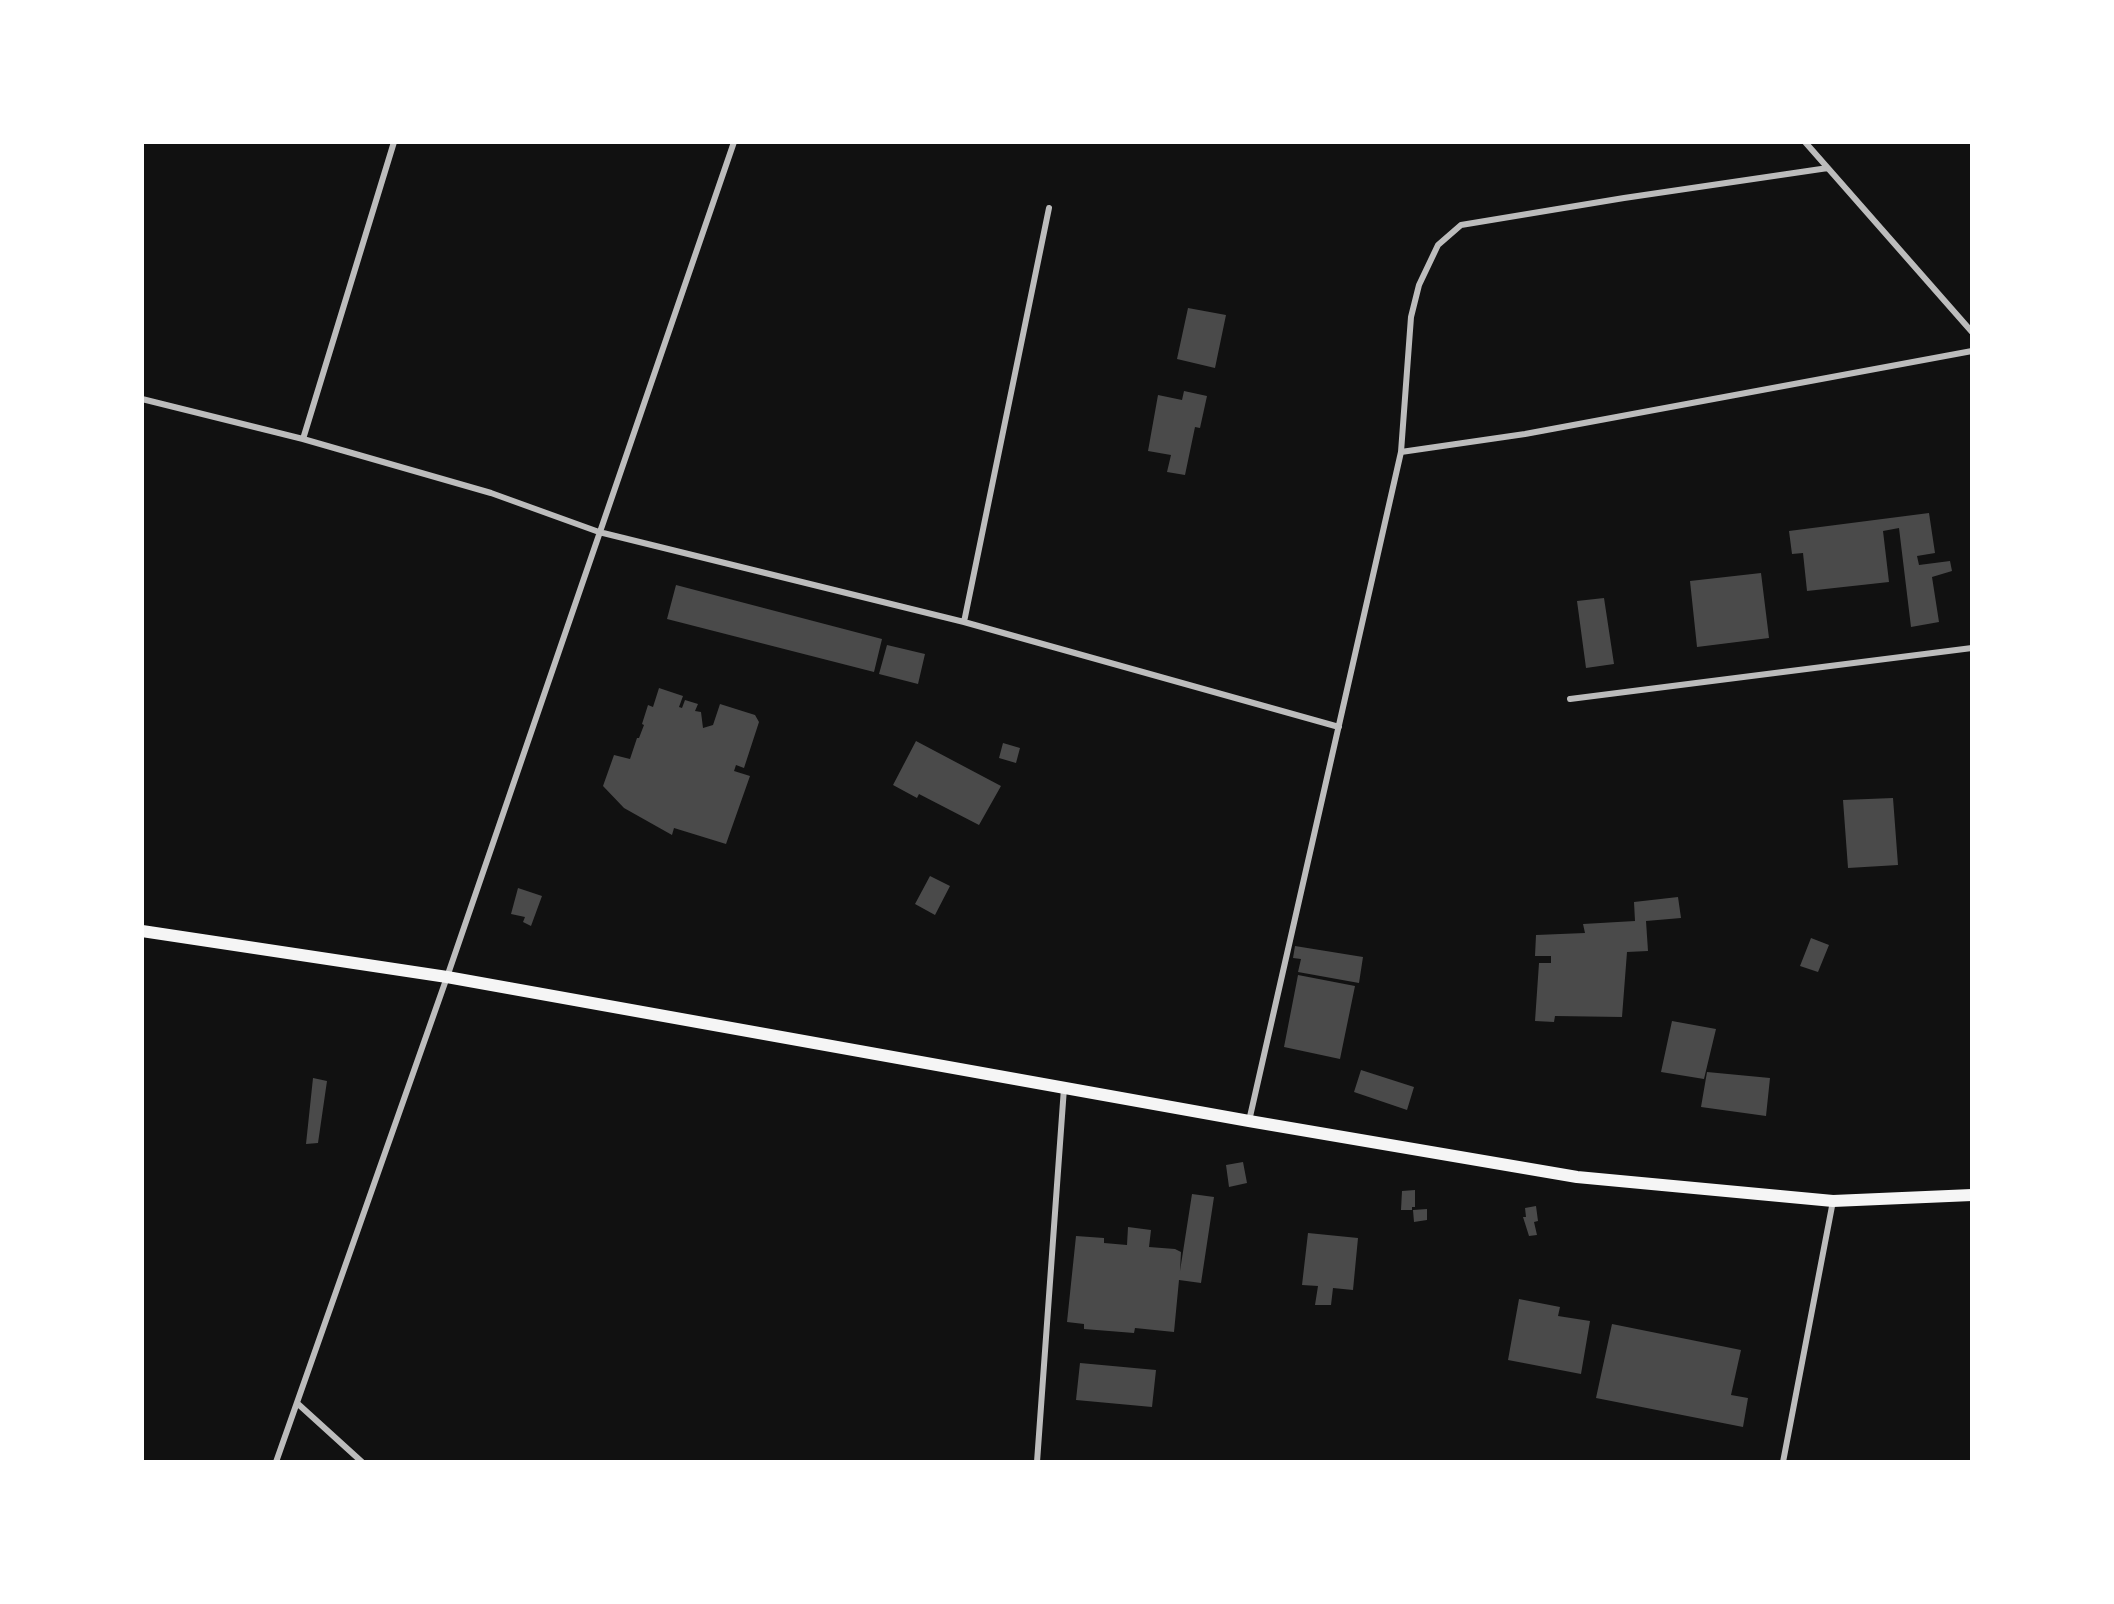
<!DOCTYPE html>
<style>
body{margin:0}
#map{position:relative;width:2114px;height:1604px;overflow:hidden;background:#111;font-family:Raleway,sans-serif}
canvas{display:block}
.frame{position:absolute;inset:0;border:144px solid #fff;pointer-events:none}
</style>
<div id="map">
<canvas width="2114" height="1604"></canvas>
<div class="frame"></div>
</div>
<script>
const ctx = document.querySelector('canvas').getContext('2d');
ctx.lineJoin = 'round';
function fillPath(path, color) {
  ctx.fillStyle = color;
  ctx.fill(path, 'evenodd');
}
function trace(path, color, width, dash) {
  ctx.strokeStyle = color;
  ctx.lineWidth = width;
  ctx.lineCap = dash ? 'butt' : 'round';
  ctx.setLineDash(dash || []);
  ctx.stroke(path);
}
const building = new Path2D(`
 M1188,308l38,7 -11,53 -38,-9z
 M1184,391l23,5 -7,32 -5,-1 -10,48 -18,-3 4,-17 -23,-4 10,-56 24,5z
 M1929,513l6,40 -18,3 2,9 31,-4 2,10 -20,6 7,45 -28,5 -12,-99 -16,3 6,51 -82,9 -4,-38 -11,1 -3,-23z
 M1761,573l8,65 -72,9 -7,-66z
 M676,585l206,54 -8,33 -207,-53z
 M1604,598l10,66 -28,4 -9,-67z
 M887,645l38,9 -7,30 -39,-10z
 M659,688l24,8 -4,11 3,1 3,-8 13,4 -3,7 6,1 2,16 10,-3 7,-21 35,11 4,7 -15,46 -8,-3 -2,6 16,5 -24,68 -52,-16 -2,7 -48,-27 -21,-22 11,-31 16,4 7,-21h2l5,-13 -2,-1 6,-19 5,2z
 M916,741l85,45 -22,39 -60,-31 -2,4 -24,-13z
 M1003,743l17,5 -4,15 -17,-5z
 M1893,798l5,67 -50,3 -5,-68z
 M930,876l20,10 -15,29 -20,-11z
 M518,888l24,8 -11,30 -8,-4 2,-5 -14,-3z
 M1678,897l3,21 -35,3 2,30 -21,1 -5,65 -67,-1 -1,6 -19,-1 4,-58h12v-7h-16l1,-21 49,-2 -2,-9 52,-3 -1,-19z
 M1811,938l18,7 -11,27 -18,-6z
 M1295,946l68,11 -4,26 -61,-11 3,-13 -8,-1z
 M1298,975l57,11 -15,73 -56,-12z
 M1672,1021l44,8 -12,50 -43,-7z
 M1361,1070l53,17 -7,23 -53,-18z
 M1707,1072l63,6 -4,38 -65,-9z
 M313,1078l14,3 -9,62 -12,1z
 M1243,1162l4,21 -18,4 -3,-22z
 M1415,1190v17h-3v3h-11l1,-19z
 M1192,1194l22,3 -13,86 -22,-3 -5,52 -39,-4 -1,5 -50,-4v-5l-17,-2 9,-86 28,2v5l23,2 1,-18 23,3 -2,17 26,2 6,3 -1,19z
 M1536,1206l2,15 -4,1 3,13 -8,1 -6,-19h3l-1,-9z
 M1427,1209v11l-13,2 -1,-12z
 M1308,1233l50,5 -5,52 -20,-2 -2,17h-16l3,-19 -16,-1z
 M1519,1299l41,8 -2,9 32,5 -9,53 -73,-14z
 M1612,1324l129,26 -10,45 17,3 -5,29 -147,-29z
 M1080,1363l76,7 -4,37 -76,-7z`);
const minor = new Path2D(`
 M1805,142l167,190
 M142,399l161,40 188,54 108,39 365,90 375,105
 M303,439l91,-297
 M1401,452l124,-18 447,-83
 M964,622l85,-414
 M1570,699l402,-51
 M1249,1121l152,-669 10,-135 8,-32 19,-40 23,-20 163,-27 204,-30
 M297,1403l65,59
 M276,1462l171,-485 287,-835
 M1037,1462l27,-374
 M1783,1462l50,-261`);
const secondary = new Path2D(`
 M142,931l305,46 802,144 328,56 256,24 139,-6`);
fillPath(building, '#4a4a4a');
trace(minor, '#bcbcbc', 6);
trace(secondary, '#f5f5f5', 12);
</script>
